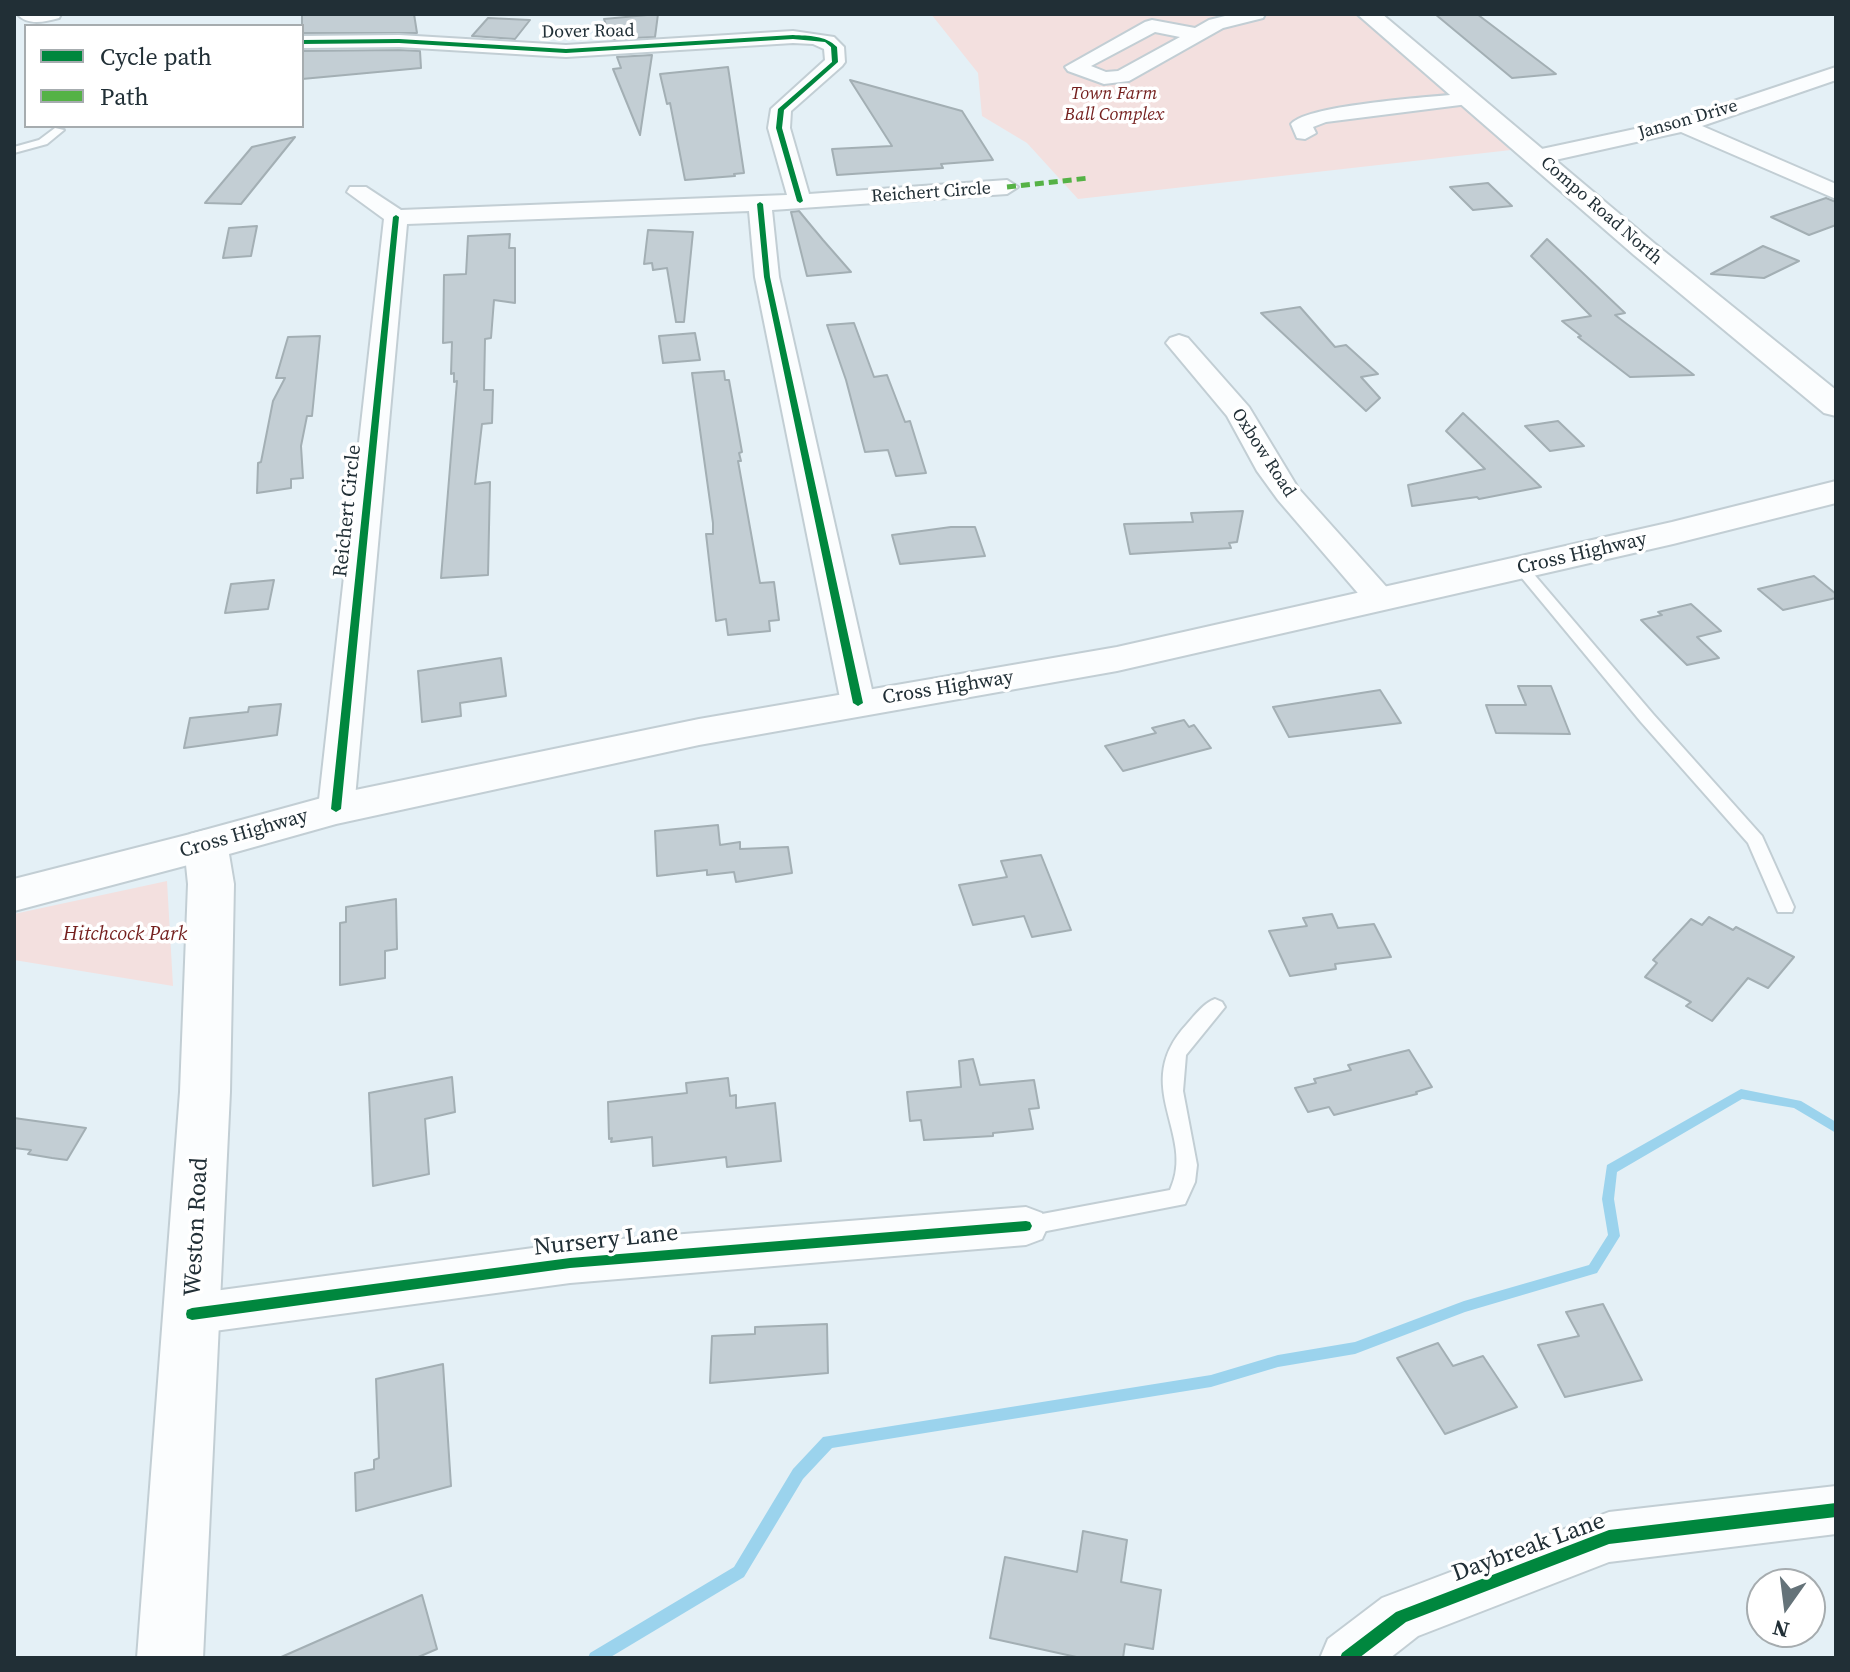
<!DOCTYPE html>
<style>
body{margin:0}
#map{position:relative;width:1850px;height:1672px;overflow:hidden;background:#e4f0f6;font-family:"Source Serif 4",serif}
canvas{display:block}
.frame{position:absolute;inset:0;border:16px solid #212f36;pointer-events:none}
.legend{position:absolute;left:24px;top:24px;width:280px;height:104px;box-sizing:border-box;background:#fff;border:2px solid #a6acaf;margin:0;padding:10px 14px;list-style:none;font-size:24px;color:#212f36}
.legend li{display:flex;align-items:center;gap:16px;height:40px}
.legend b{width:40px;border:2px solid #a6acaf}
.north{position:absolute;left:1746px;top:1568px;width:80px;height:80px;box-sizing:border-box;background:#fff;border:2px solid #a6acaf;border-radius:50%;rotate:194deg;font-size:22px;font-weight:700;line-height:32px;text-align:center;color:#212f36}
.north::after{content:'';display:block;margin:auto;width:28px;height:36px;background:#657379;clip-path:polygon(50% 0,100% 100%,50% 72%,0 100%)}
</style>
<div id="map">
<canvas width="1850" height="1672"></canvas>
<div class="frame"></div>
<ul class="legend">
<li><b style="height:10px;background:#00873e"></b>Cycle path</li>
<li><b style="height:10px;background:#55b246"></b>Path</li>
</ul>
<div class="north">N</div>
</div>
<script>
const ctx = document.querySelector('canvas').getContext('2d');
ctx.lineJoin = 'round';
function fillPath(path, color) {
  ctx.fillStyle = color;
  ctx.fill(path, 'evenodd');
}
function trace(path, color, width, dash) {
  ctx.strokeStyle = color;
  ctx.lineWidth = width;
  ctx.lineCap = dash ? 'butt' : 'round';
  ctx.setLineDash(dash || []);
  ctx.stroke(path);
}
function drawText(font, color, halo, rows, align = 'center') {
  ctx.font = font + ' "Source Serif 4",serif';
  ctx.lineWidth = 7;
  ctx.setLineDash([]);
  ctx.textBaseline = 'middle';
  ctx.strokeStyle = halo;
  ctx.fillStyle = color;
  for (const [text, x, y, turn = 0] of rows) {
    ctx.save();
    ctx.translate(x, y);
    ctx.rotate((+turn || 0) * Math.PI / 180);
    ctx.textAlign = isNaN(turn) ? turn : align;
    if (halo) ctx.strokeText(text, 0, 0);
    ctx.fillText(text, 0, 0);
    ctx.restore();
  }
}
const green = new Path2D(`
 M931,14h427l153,136 -433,49 -51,-56 -45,-27 -4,-43z
 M167,881l6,105 -159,-26v-46z`);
const stream = new Path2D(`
 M1741,1089l60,12 35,21v11l-42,-25 -52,-9 -125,73 -3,27 6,37 -23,37 -132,39 -110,42 -77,13 -67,20 -379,61 -29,31 -59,98 -135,81h-21l2,-5 144,-86 59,-98 30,-32 388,-62 67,-20 77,-13 109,-41 125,-36 19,-30 -6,-36 5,-34z`);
const building = new Path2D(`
 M302,14h112l3,19h-115z
 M658,14l-3,23 -44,2 -7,-20z
 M1435,14h42l79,60 -44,4z
 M488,18l42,2 -15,19 -43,-3z
 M399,50l21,1 1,17 -119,11v-28z
 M652,55l-5,33 -7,47 -27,-66 8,-1 -4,-11z
 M728,67l16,106 -10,1 1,2 -50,4 -15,-77 -3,1 -7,-30z
 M850,80l112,31 31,49 -52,4 2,4 -106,7 -5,-26 60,-3z
 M295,137l-54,67 -36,-1 47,-56z
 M1488,183l24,23 -39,4 -23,-23z
 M1826,198l10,4v23l-27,10 -38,-18z
 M799,211l24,29 28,32 -44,4 -16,-64z
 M257,226l-6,30 -28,2 6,-30z
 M648,230l45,2 -9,90h-8l-9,-54 -14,2 -1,-7 -8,1z
 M510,234l-1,14h6v55l-21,-3 -3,38 -6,1 -1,51h9l-1,33 -10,1 -7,60 15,-2 -2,93 -47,3 16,-197 -3,1v-9l-3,1 1,-32 -9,1 1,-68 22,-1 2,-38z
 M1547,239l78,74 -10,2 79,60 -64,2 -52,-40 3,-1 -19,-15 29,-5 -60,-60z
 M1763,246l36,15 -35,17 -53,-4z
 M1300,307l35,40 11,-2 32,29 -17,3 19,21 -14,13 -105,-98z
 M854,323l20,54 13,-2 18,47 5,-1 16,52 -30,3 -8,-26 -23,2 -19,-72 -19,-55z
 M695,333l5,27 -37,3 -4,-27z
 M320,336l-8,80h-5l-6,30 2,32 -12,1v9l-34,5 1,-30 3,-1 12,-61 12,-23h-9l12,-41z
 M724,371l1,9h4l13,72 -3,1 2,8h-3l22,122 14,-1 5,38 -10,1 1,10 -42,4 -2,-16 -10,2 -10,-87h7v-11l-21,-150z
 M1463,413l78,74 -62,12 -2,-2 -65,9 -4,-21 77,-16 -39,-38z
 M1558,421l26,25 -34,5 -25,-25z
 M1243,511l-6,31 -8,1 2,5 -101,6 -6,-30 69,-2 -2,-9z
 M951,527h24l10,29 -85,8 -8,-29z
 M1814,576l22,18v4l-53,12 -25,-21z
 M274,580l-6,29 -43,4 6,-29z
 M1691,604l30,27 -24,6 22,21 -32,7 -46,-45 21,-5 -4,-3z
 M501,658l5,38 -46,7 1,13 -39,6 -4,-51z
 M1518,686h33l19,48 -74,-1 -10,-28h40z
 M1380,690l21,33 -112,14 -16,-30z
 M281,704l-4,31 -93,13 6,-30 58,-6 1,-5z
 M1184,720l5,7 5,-2 17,23 -88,23 -18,-25 51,-13 -4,-5z
 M718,825l2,20 20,-3v7l48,-2 4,26 -56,9 -2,-10 -27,3v-5l-50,6 -2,-45z
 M1041,855l30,75 -39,7 -8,-21 -51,9 -14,-40 48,-8 -6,-16z
 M396,899l1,50 -12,2v27l-45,7v-62l6,-1v-15z
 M1332,914l6,14 36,-4 17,33 -56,7 1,5 -46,7 -21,-45 38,-5 -4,-8z
 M1709,917l24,13 3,-3 58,30 -26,31 -20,-10 -36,43 -26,-15 5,-4 -46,-25 12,-14 -4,-3 38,-41 11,6z
 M1409,1050l23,37 -16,5 1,2 -83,21 -5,-8 -21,5 -13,-24 21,-5 -2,-4 37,-9 -3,-5z
 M973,1059l7,26 54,-5 5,28 -10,1 4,20 -40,4v3l-69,4 -3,-20 -11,1 -3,-29 54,-5 -2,-26z
 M452,1077l3,35 -30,7 4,55 -56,12 -4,-93z
 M728,1078l2,18 6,-1v13l39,-5 6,58 -54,6 -1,-10 -73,9 -1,-29 -41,5 1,-4 -3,1 -1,-37 79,-9 -1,-10z
 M14,1118l72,10 -19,32 -15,-2 -24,-4 3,-4 -17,-2z
 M1603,1304l39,76 -77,17 -27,-52 41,-9 -13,-24z
 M827,1324l1,49 -118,10 2,-47 43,-2v-7z
 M1438,1343l15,23 30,-10 34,51 -72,27 -48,-76z
 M443,1364l8,122 -95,25 -1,-38 19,-4v-9l5,-2 -3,-79z
 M1083,1531l44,9 -6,42 40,8 -8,59 -28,-5 -2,14h-42l-91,-20 15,-81 72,15z
 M422,1595l15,54 -21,9h-137z`);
const service = new Path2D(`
 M55,128l9,2 -17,14 -33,9v-6l25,-7z
 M1521,563l5,2 127,149 109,122 32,71 -2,5h-14l-30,-69 -107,-121 -125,-151v-6z
 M1215,999l7,3 3,5 -39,48 -3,36 14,74 -2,17 -10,22 -159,31 -8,-2 -3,-7 3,-7 8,-2 144,-27c27,-56 -41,-104 17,-166 8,-9 17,-21 28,-25z`);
const minor = new Path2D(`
 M17,14h44l-2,4c-15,4 -31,8 -42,-4z
 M1233,14h32l-2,4 -40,10 -94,53 -25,3 -36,-13 -3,-4 80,-45 7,-2 43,8 14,-8zM1155,32l25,5 -62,34 -12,1 -15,-6z
 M793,31l41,6 10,10 1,15 -3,4 -51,45 -1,17 19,66 198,-14 11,7 -11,7 -235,16 7,67 96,426 -5,8 -12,3 -12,-3 -5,-8 -86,-426 -6,-66 -342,13 -53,585 -5,9 -13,3 -13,-3 -5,-9 66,-590 -37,-27 3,-5h16l35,23 386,-15 -19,-67 3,-19 54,-49 -1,-11 -11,-5 -20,-1 -227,14 -167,-10 -97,1v-12l97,-1 167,10z
 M1836,67v13l-134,46 134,58v15l-155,-67 -144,32 -11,-7 11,-7 140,-30z
 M1469,93l10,6 -3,4 -150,19 -13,5 3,6 -11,6 -8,-1 -6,-14c17,-20 146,-27 178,-31z
 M1179,335l9,3 61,69 49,81 93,104 5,7 -5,7 -11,2 -11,-2 -91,-106 -21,-29 -30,-55 -61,-73 4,-5z
 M1026,1207l16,6 6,13 -6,13 -16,6 -456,38 -378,51 -16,-6 -7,-14 7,-14 16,-6 378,-51z
 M1836,1486v48l-227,28 -191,74 -28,22h-70l8,-19 54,-41 227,-86z`);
const tertiary = new Path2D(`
 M206,830l16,4 6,11 -6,11 -208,55v-32z`);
const secondary = new Path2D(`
 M1357,14h25l272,229 182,147v26l-12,-3 -190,-158z
 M1836,481v22l-163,41 -556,127 -418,74 -363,79 -107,30 5,30 -4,208 -27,566h-66l43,-566 8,-208 -4,-39 6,-11 146,-40 363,-75 418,-72 555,-125z`);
const quiet = new Path2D(`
 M1007,187l82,-9`);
const cycleway = new Path2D(`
 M793,35c16,1 32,0 44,12l1,15 -54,48 -2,18 21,73 -3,2 -3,-2 -21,-73 2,-19 54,-47 -1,-15 -6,-5 -32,-3 -227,14 -167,-10 -97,1v-4l97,-1 167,10z
 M760,202l3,2 7,73 93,426 -5,3 -5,-3 -89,-426 -7,-73z
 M396,215l3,2 -58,592 -5,3 -5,-3 62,-592z
 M1026,1221l4,1 2,4 -2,4 -4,1 -456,37 -378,52 -5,-2 -1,-4 1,-4 5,-2 378,-50z
 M1836,1503v14l-227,27 -203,78 -47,36h-19l2,-5 54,-41 213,-82z`);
const farStreetnames = [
 ["Dover Road",588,32,-1],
 ["Janson Drive",1688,120,-16],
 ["Reichert Circle",931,193,-4],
 ["Compo Road North",1601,211,41],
 ["Oxbow Road",1263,453,57]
];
const farParknames = [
 ["Town Farm",1114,94],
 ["Ball Complex",1114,115]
];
const streetNames = [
 ["Reichert Circle",348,511,-84],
 ["Cross Highway",1582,554,-13],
 ["Cross Highway",948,688,-9],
 ["Cross Highway",244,834,-16]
];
const parkNames = [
 ["Hitchcock Park",125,935]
];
const nearStreetnames = [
 ["Weston Road",197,1227,-87],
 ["Nursery Lane",606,1241,-6],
 ["Daybreak Lane",1529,1548,-20]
];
fillPath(green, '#f3e0df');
fillPath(stream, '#9bd3ed');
fillPath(building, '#c3ced4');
trace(building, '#a3afb4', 2);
trace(service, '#c2ced4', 4);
trace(minor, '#c2ced4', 4);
trace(tertiary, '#c2ced4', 4);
trace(secondary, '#c2ced4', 4);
fillPath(service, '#fbfdfe');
fillPath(minor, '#fbfdfe');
fillPath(tertiary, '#fbfdfe');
fillPath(secondary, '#fbfdfe');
trace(quiet, '#55b246', 5, [9, 5]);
fillPath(cycleway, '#00873e');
drawText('18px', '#212f36', '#fff', farStreetnames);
drawText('italic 18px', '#741f1d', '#fff', farParknames);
drawText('20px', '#212f36', '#fff', streetNames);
drawText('italic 20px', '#741f1d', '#fff', parkNames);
drawText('24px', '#212f36', '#fff', nearStreetnames);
</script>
